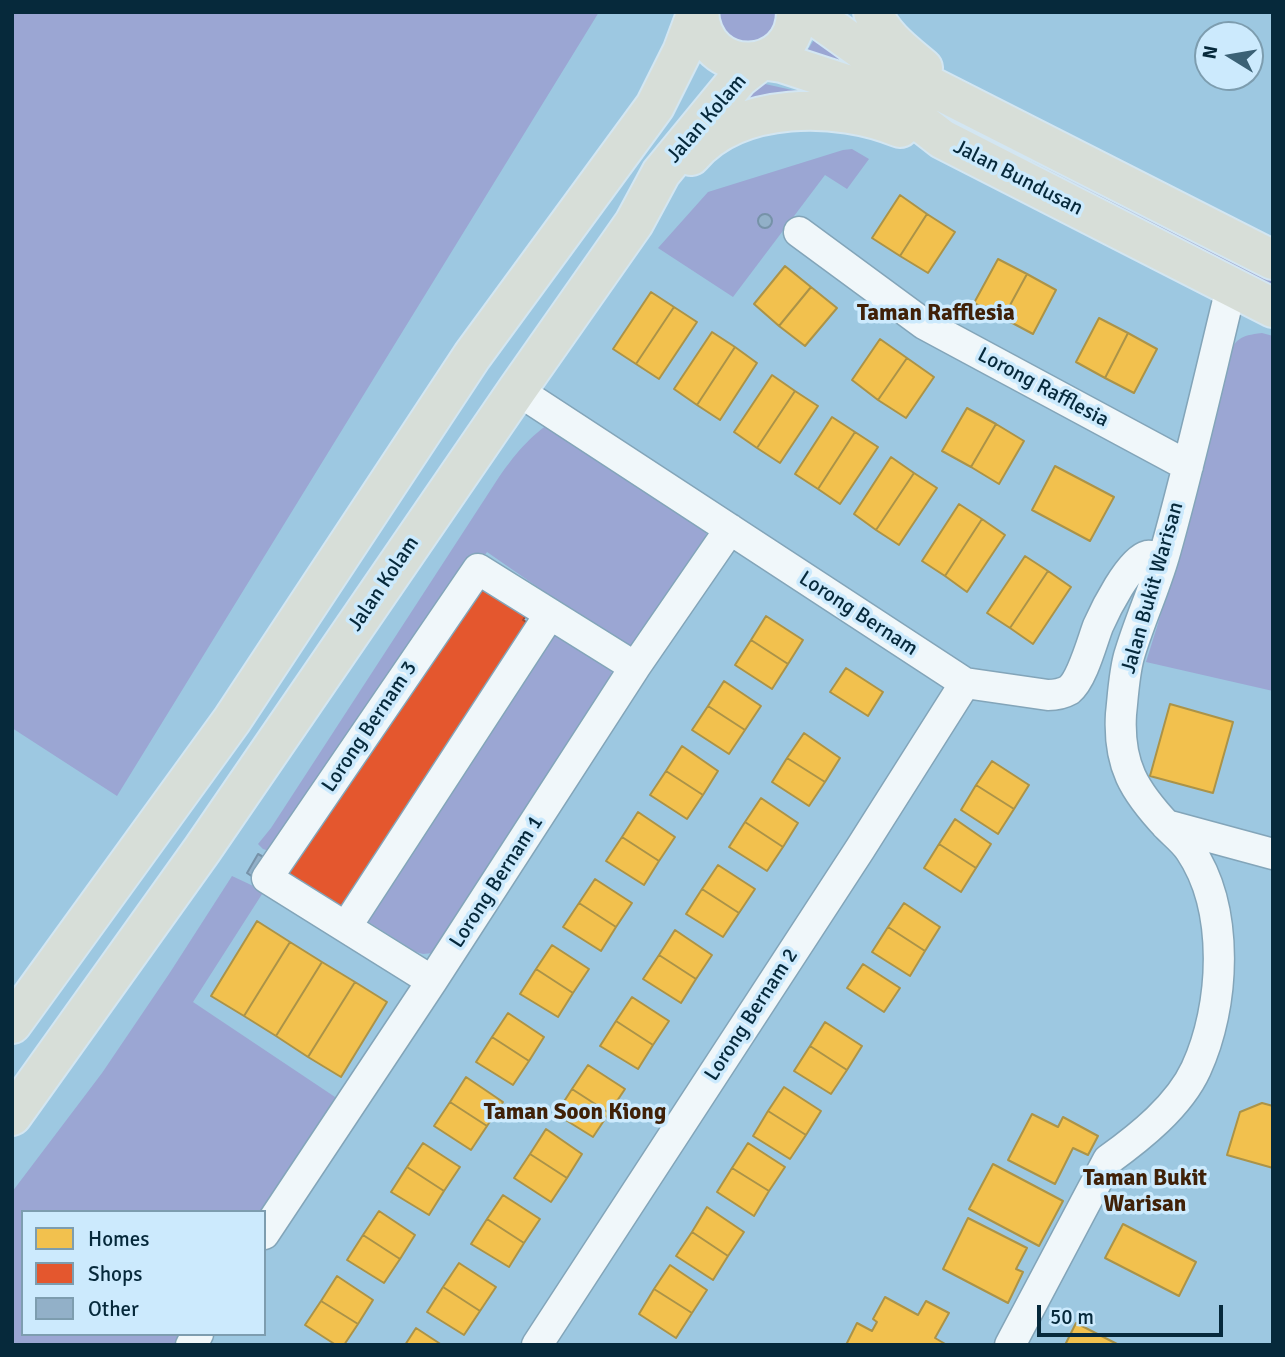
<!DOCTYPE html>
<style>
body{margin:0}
#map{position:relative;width:1285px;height:1357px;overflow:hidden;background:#9dc8e1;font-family:Signika,sans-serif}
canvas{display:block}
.frame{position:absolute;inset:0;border:14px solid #06293b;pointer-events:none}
.legend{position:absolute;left:21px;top:1210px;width:245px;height:126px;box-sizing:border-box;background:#cceafd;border:2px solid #7d9daf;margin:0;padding:9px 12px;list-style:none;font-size:21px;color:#06293b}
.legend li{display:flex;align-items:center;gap:14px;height:35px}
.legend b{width:35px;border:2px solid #7d9daf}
.north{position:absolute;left:1194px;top:21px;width:70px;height:70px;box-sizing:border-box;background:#cceafd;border:2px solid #7d9daf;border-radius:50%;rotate:281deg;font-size:19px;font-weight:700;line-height:28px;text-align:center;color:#06293b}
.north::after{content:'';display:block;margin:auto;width:24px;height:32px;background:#3b6175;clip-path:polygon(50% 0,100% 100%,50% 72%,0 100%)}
.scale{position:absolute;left:1037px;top:1305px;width:186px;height:32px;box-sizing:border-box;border:4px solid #06293b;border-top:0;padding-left:9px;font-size:21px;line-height:24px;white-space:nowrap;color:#06293b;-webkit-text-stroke:5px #cceafd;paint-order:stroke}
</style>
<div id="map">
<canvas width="1285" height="1357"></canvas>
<div class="frame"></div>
<ul class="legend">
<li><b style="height:19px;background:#f2c14e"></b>Homes</li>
<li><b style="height:19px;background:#e4572e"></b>Shops</li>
<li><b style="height:19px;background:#92b0c8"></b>Other</li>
</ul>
<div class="north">N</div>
<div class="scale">50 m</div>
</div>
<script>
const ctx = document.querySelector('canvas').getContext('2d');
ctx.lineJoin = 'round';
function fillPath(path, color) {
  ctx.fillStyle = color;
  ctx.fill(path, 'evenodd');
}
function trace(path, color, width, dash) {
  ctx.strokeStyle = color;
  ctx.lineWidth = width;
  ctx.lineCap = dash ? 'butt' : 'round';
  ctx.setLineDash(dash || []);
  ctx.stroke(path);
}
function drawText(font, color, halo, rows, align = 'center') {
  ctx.font = font + ' Signika,sans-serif';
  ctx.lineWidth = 7;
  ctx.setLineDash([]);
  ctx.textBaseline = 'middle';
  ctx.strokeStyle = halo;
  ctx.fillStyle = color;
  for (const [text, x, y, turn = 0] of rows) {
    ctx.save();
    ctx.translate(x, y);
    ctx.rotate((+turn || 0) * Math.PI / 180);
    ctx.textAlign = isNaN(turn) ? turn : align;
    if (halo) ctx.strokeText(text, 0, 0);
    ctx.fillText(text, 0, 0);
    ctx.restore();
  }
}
const green = new Path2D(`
 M12,12h587l-482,784 -105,-68z
 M711,12h72l-6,25 -40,15z
 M817,35l456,243v9l-473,-225z
 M756,82l45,10 -81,20z
 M852,149l17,10 -22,30 -22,-14 -92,122 -75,-49 50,-56 135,-42z
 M1262,333l11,3v355l-127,-29c32,-100 58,-201 80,-304 11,-20 13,-22 36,-25z
 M560,416l147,106 -2,24 -71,108 -147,-102 -212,301 -12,-4 -5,-5 13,-16 228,-351c19,-27 33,-43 61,-61z
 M555,635l7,1 46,31 5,8 -180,278 -10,1 -7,-2 -49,-31 182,-285z
 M232,876l32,15 -71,111 148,99 -77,111h-241v122h164l-7,11h-168v-153l90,-119 67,-99z`);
const homes = new Path2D(`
 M900,195l27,19 -27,42 -28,-18z
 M927,214l28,18 -27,41 -28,-17z
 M998,259l29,15 -24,44 -29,-15z
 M785,266l26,21 -32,39 -25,-22z
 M1027,274l29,16 -23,44 -30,-16z
 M811,287l26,21 -32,38 -26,-20z
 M651,292l23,15 -38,57 -23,-15z
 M674,307l23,15 -38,57 -23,-15z
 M1099,318l29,15 -23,45 -29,-16z
 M712,332l23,15 -38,58 -23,-16z
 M1128,333l29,16 -23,44 -29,-15z
 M880,339l27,19 -29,42 -26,-20z
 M735,347l22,16 -37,57 -23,-15z
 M907,358l27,19 -28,41 -28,-18z
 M772,375l23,16 -38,57 -23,-16z
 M795,391l23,15 -38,57 -23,-15z
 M967,408l29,16 -25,43 -29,-16z
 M832,417l23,15 -37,57 -23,-15z
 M996,424l28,17 -25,43 -28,-17z
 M855,432l23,15 -38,57 -22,-15z
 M891,457l23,16 -38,57 -22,-16z
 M1055,466l59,31 -24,44 -58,-31z
 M914,473l23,15 -38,57 -23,-15z
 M959,504l23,15 -37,57 -23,-15z
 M982,519l23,16 -38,57 -22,-16z
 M1025,556l23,15 -38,57 -23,-15z
 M1048,571l23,16 -38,57 -23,-16z
 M766,616l37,24 -15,24 -37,-24z
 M751,640l37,24 -16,25 -37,-24z
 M846,668l37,24 -15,24 -38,-24z
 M724,681l37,25 -16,24 -37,-24z
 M1170,704l63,18 -20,71 -63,-17z
 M708,706l37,24 -16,24 -37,-24z
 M804,733l36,25 -15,24 -38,-24z
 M682,746l36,25 -15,24 -37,-24z
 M787,758l38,24 -16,24 -37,-24z
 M992,761l37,24 -15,24 -38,-24z
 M666,771l37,24 -16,24 -37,-24z
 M976,785l38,24 -16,25 -37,-24z
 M761,798l37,25 -15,24 -38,-25z
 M638,812l37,25 -16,24 -37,-24z
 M955,819l36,25 -15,24 -37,-24z
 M745,822l38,25 -16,24 -38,-24z
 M622,837l37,24 -15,24 -38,-24z
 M939,844l37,24 -15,24 -37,-24z
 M718,865l37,24 -16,24 -37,-24z
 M595,879l37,24 -16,24 -37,-24z
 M702,889l37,24 -16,24 -37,-23z
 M579,903l37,24 -15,24 -38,-24z
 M904,903l36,24 -15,24 -37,-24z
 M257,921l33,21 -46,74 -33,-20z
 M888,927l37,24 -15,25 -38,-24z
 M675,930l37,25 -16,24 -37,-24z
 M290,942l32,20 -46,74 -32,-20z
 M552,945l37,24 -16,24 -37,-24z
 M659,955l37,24 -15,24 -38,-24z
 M322,962l33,20 -47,75 -32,-21z
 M863,964l37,24 -16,24 -37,-24z
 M536,969l37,24 -15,24 -38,-23z
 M355,982l32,20 -46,75 -33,-20z
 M632,997l37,24 -16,24 -37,-24z
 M508,1013l36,24 -15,24 -37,-24z
 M616,1021l37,24 -15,24 -38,-23z
 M825,1022l37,24 -15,24 -37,-24z
 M492,1037l37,24 -16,24 -37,-23z
 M810,1046l37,24 -16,24 -37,-23z
 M588,1065l37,24 -16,24 -37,-24z
 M466,1077l37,25 -16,24 -37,-24z
 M784,1087l37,24 -15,24 -38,-24z
 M572,1089l37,24 -16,24 -37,-23z
 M450,1102l37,24 -16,24 -37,-24z
 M1262,1103l11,3v62l-46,-13 13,-43z
 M768,1111l38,24 -16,24 -37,-23z
 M1032,1114l26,13 5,-10 35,19 -10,19 -15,-7 -18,36 -47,-24z
 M546,1129l36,25 -15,24 -37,-24z
 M423,1143l37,24 -16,24 -37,-24z
 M748,1143l37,24 -16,24 -37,-23z
 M530,1154l37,24 -16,24 -37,-24z
 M993,1164l70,37 -24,45 -70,-37z
 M407,1167l37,24 -15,24 -38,-23z
 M732,1168l37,23 -15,25 -37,-24z
 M503,1195l37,24 -16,24 -37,-24z
 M707,1207l37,25 -16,24 -36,-24z
 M379,1211l36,24 -15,24 -37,-24z
 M968,1218l59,30 -11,21 7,3 -15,31 -65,-34z
 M487,1219l37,24 -15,24 -38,-23z
 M1123,1224l73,38 -17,34 -74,-38z
 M692,1232l36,24 -15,24 -37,-24z
 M363,1235l37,24 -16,24 -37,-23z
 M459,1263l37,24 -16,24 -37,-24z
 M670,1265l37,25 -15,23 -38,-24z
 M337,1276l36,24 -15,24 -37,-23z
 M443,1287l37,24 -16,24 -37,-23z
 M654,1289l38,24 -16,25 -37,-24z
 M885,1297l33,18 8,-14 23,12 -14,25 12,7h-101l11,-22 15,8 5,-9 -4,-3z
 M321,1301l37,23 -14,21h-8l-31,-20z
 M1076,1323l43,22h-54z
 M416,1328l26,17h-37z`);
const shops = new Path2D(`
 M493,590l35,23 -5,7 8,5 -193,288 -45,-26 -6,-17 187,-279z`);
const building = new Path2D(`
 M758 221a7 7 0 1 1 14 0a7 7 0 1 1-14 0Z
 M258,854l11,6 -13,19 -9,-6z`);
const minor = new Path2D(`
 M799,232l125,92 264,142
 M517,390l448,293 83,12c8,0 14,-1 21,-5 13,-10 23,-48 29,-64 7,-16 32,-66 49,-70 5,-1 12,2 16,3
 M1166,825l107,29
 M346,927l204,-313
 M432,981l-165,-103 211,-309 157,98
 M264,1234l168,-253 203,-314 95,-138
 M191,1345l7,-11
 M537,1345l323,-496 105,-166
 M1010,1345l98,-185c32,-23 71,-54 88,-91 29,-63 34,-160 -6,-219 -6,-9 -15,-16 -22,-23 -34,-36 -50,-62 -47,-113 2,-18 3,-40 8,-58 10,-34 25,-66 35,-100 25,-88 45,-178 67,-268`);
const major = new Path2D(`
 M699,12c4,68 97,64 97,0
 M809,12l60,43 404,205
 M873,12c9,24 31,40 50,56
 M691,156c47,-55 147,-54 209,-28
 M12,1024l220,-304 240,-364 183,-250 27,-54 15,-40
 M12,1116l190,-266 315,-460 117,-167 27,-50 78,-95 23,-18 20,3 89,29 26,12 45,35 331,169`);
const streetNames = [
 ["Jalan Kolam",707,119,-49],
 ["Jalan Bundusan",1018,178,27],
 ["Lorong Rafflesia",1043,388,28],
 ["Jalan Kolam",384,584,-56],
 ["Jalan Bukit Warisan",1153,588,-74],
 ["Lorong Bernam",858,614,33],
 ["Lorong Bernam 3",370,727,-56],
 ["Lorong Bernam 1",497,882,-57],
 ["Lorong Bernam 2",752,1015,-57]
];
const neighbourhoodNames = [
 ["Taman Rafflesia",936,314],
 ["Taman Soon Kiong",575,1113],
 ["Taman Bukit",1145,1179],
 ["Warisan",1145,1205]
];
fillPath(green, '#9ba6d3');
fillPath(homes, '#f2c14e');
trace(homes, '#ab9348', 2);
fillPath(shops, '#e4572e');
trace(shops, '#a14932', 2);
fillPath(building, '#92b0c8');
trace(building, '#7692a8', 2);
trace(minor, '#83a5b9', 33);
trace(major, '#d3e6f2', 42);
trace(minor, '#f0f7fa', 30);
trace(major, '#d7ded8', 38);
drawText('21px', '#06293b', '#cceafd', streetNames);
drawText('bold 23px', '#402108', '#cceafd', neighbourhoodNames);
</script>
